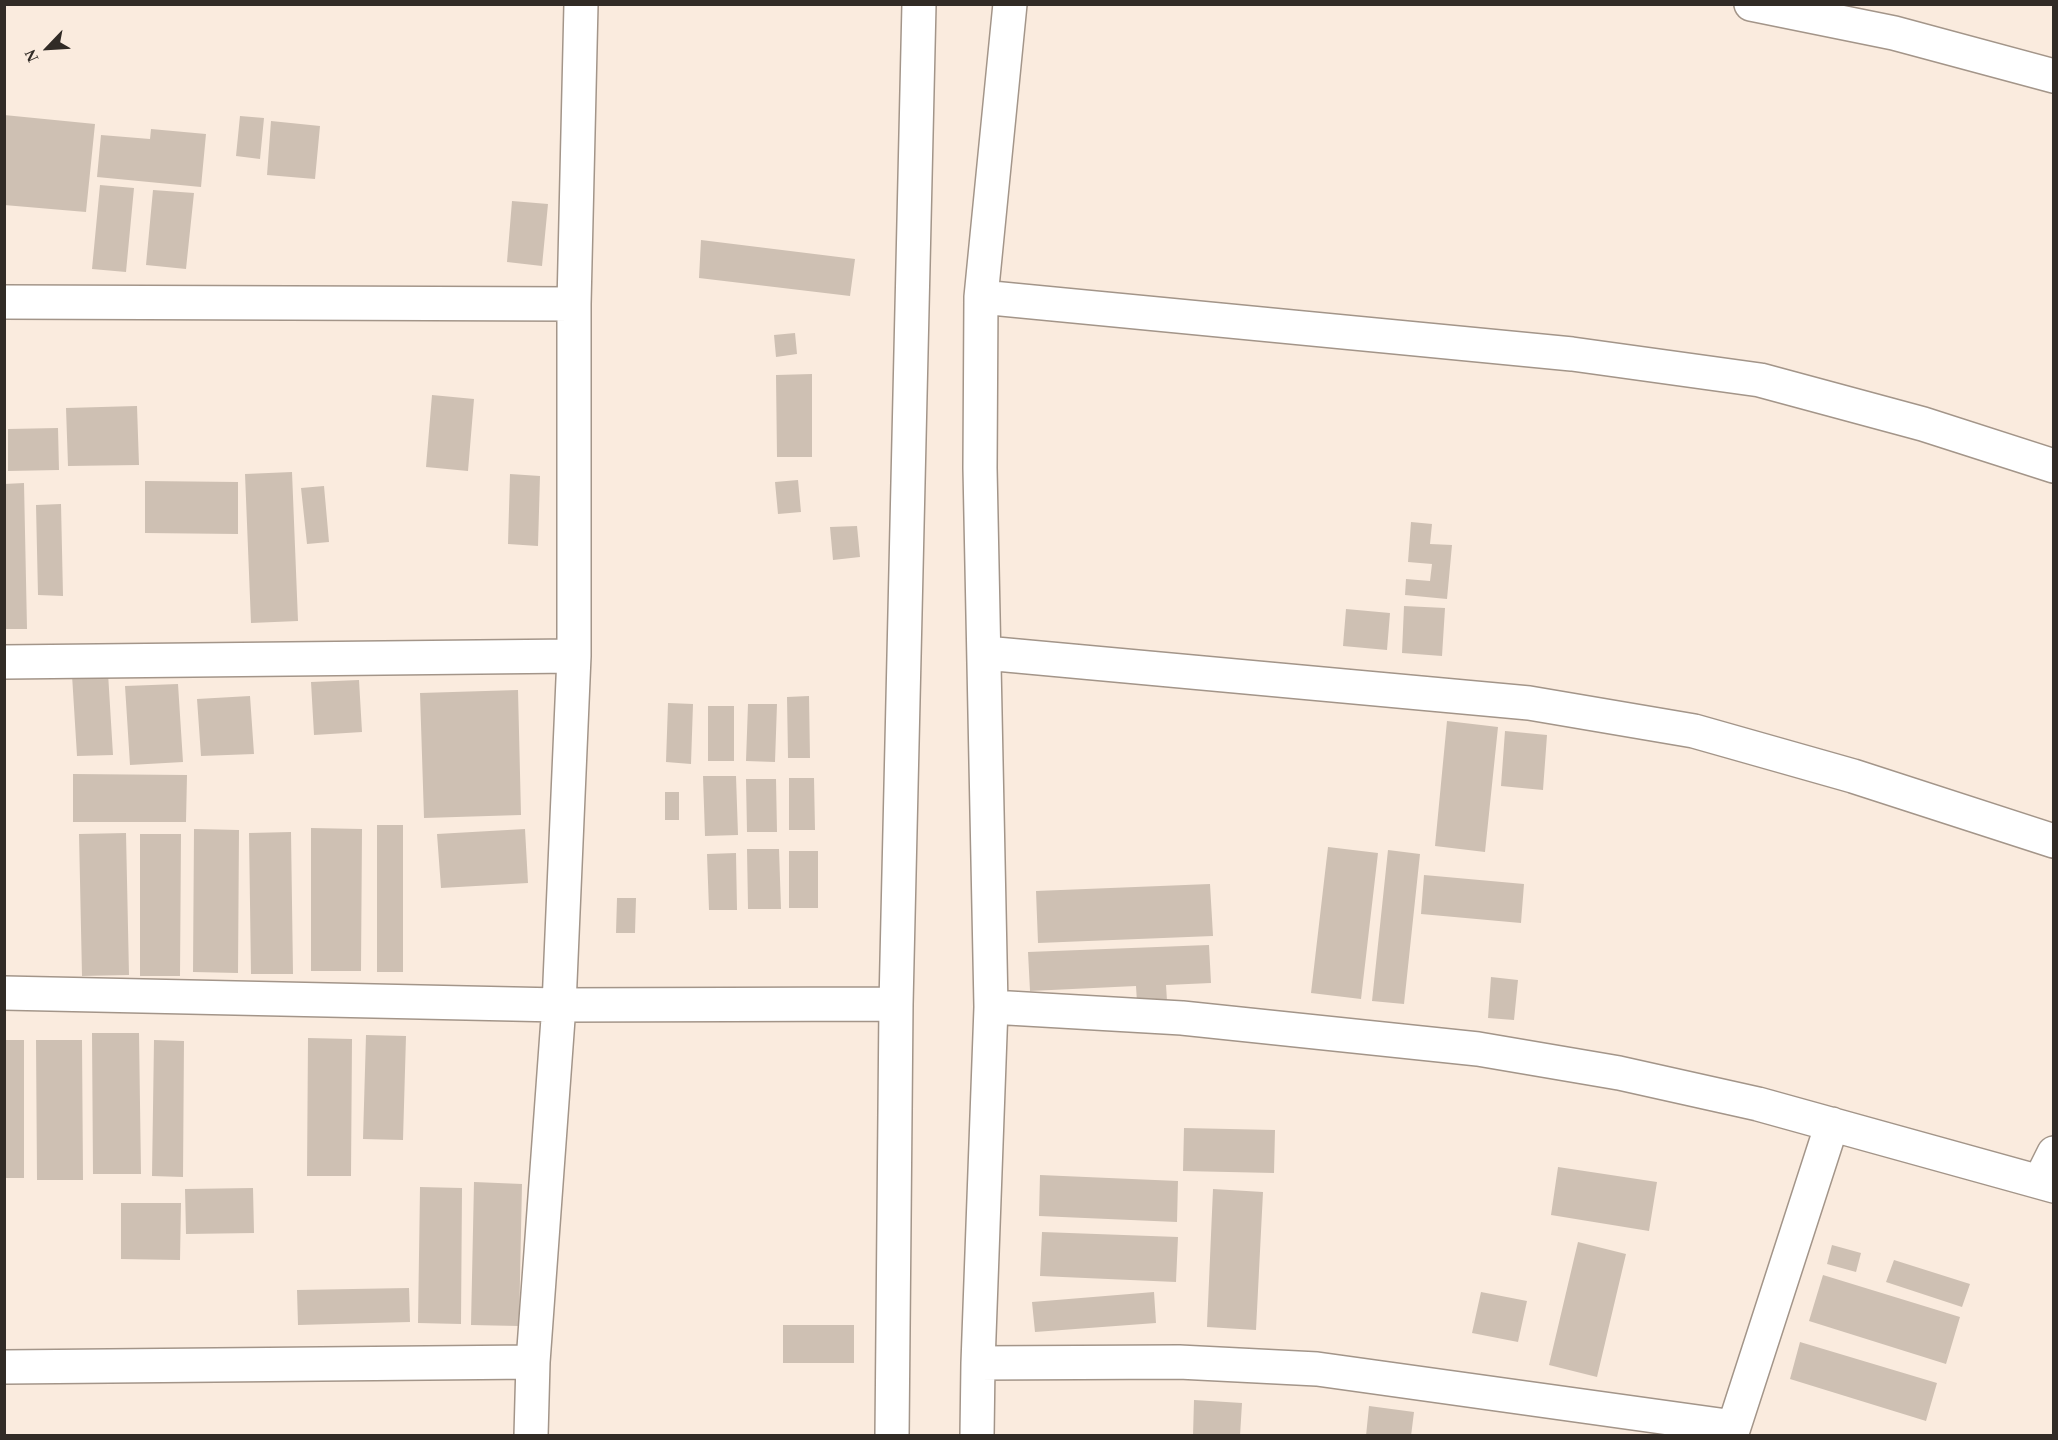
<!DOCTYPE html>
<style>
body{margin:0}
#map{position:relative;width:2058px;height:1440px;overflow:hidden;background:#faebde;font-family:Georgia,serif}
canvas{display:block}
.frame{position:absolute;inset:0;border:6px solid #312b26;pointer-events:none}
.north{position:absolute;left:18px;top:18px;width:60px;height:60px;-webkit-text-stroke:4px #faebde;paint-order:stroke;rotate:245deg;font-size:16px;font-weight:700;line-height:24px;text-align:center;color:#312b26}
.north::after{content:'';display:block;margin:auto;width:21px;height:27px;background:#312b26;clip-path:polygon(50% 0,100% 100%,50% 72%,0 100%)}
</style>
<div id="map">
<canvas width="2058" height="1440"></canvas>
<div class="frame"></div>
<div class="north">N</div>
</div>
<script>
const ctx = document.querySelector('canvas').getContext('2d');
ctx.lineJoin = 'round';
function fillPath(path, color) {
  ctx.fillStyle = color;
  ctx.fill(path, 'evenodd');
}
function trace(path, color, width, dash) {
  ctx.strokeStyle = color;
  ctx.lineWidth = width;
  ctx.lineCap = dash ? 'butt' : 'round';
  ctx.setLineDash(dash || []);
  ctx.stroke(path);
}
const building = new Path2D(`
 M4,115l91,9 -9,88 -82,-7z
 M240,116l24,2 -4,41 -24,-3z
 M271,121l49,5 -5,53 -48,-4z
 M151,129l55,5 -5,53 -104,-10 4,-42 49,4z
 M100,185l34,3 -8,84 -34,-3z
 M153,190l41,3 -8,76 -40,-4z
 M512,201l36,3 -6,62 -35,-4z
 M701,240l154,19 -5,37 -151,-18z
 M795,333l2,21 -21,3 -2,-22z
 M812,374v83h-35l-1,-82z
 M432,395l42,4 -6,72 -42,-4z
 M137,406l2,59 -71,1 -2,-58z
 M58,428l1,42 -51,1v-42z
 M292,472l6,149 -47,2 -6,-149z
 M510,474l30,2 -2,70 -30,-2z
 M798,480l3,32 -23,2 -3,-32z
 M145,481l93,1v52l-93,-1z
 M24,483l3,146h-23v-145z
 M324,486l5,56 -22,2 -6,-56z
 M61,504l2,92 -25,-1 -2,-90z
 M1411,522l21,2 -2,20 22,1 -5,54 -42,-4 1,-16 24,2 2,-17 -24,-2z
 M857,526l3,31 -27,3 -3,-33z
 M1404,606l41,2 -3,48 -40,-3z
 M1346,609l44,4 -3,37 -44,-4z
 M108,673l5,82 -36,1 -5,-81z
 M359,680l3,52 -48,3 -3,-53z
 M178,684l5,78 -53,3 -5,-79z
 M518,690l3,125 -97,3 -4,-125z
 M250,696l4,58 -53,2 -4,-57z
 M809,696l1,62h-22l-1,-61z
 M668,703l25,1 -2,60 -25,-2z
 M748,704h29l-2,58 -29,-1z
 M708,706h26v55h-26z
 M1447,721l51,6 -13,125 -50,-6z
 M1505,731l42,4 -4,55 -42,-4z
 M73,774l114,1 -1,47h-113z
 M703,776h33l2,59 -33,1z
 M789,778h25l1,52h-26z
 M746,779h30l1,53h-30z
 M665,792h14v28h-14z
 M377,825h26v147h-26z
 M311,828l51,1 -1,142h-50z
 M194,829l45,1 -1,143 -45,-1z
 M525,829l3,54 -87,5 -4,-54z
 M291,832l2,142h-42l-2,-141z
 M126,833l3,142 -47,1 -3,-142z
 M140,834h41l-1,142h-40z
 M1328,847l50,6 -17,146 -50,-6z
 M747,849h32l2,60h-33z
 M1388,850l32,4 -16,150 -32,-3z
 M789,851h29v57h-29z
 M736,853l1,57h-28l-2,-56z
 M1424,875l100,9 -3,39 -100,-9z
 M1210,884l3,52 -175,7 -2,-52z
 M617,898h19l-1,35h-19z
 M1209,945l2,38 -45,2 1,16 -30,1 -1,-16 -106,5 -2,-39z
 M1491,977l27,3 -4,40 -26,-2z
 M92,1033h47l2,141h-48z
 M366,1035l40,1 -3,104 -40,-1z
 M308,1038l44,1 -1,137h-44z
 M4,1040h20v138h-20z
 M36,1040h46l1,140h-46z
 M154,1040l30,1 -1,136 -31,-1z
 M1184,1128l91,2 -1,43 -91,-2z
 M1558,1167l99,15 -8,49 -98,-16z
 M1040,1175l138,6 -1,41 -138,-6z
 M474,1182l48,2 -3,142 -48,-1z
 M420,1187l42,1 -1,136 -43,-1z
 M253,1188l1,45 -68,1 -1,-45z
 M1213,1189l50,3 -7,138 -49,-3z
 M121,1203h60l-1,57 -59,-1z
 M1042,1232l136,5 -2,45 -136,-6z
 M1578,1242l48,12 -29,123 -48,-12z
 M1832,1245l29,8 -5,19 -29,-8z
 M1894,1260l76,24 -8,23 -76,-25z
 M1823,1275l137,42 -14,47 -137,-43z
 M409,1288l1,34 -112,3 -1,-35z
 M1154,1292l2,31 -121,9 -3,-30z
 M1481,1292l46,9 -9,41 -46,-9z
 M783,1325h71v38h-71z
 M1800,1342l137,41 -11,38 -136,-42z
 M1194,1400l48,3 -2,33h-47z
 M1369,1406l45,6 -3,24h-45z`);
const minor = new Path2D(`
 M1751,4l143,29 160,43
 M981,297l591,57 188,26 163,44 131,42
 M4,302l570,2
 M985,653l544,50 165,28 159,45 201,65
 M4,662l570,-6
 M4,993l555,12 337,-1
 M991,1007l191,11 296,31 141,24 139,31 296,82
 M2040,1181l14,-28
 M978,1363l201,-1 138,7 417,58
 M4,1367l529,-5
 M531,1436l2,-74 26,-357 15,-349v-352l7,-300
 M892,1436l4,-432 23,-1000
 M977,1436l1,-73 13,-356 -11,-539 1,-171 29,-293
 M1731,1436l101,-312`);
fillPath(building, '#cec0b3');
trace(minor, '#a39589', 36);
trace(minor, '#fff', 33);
</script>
